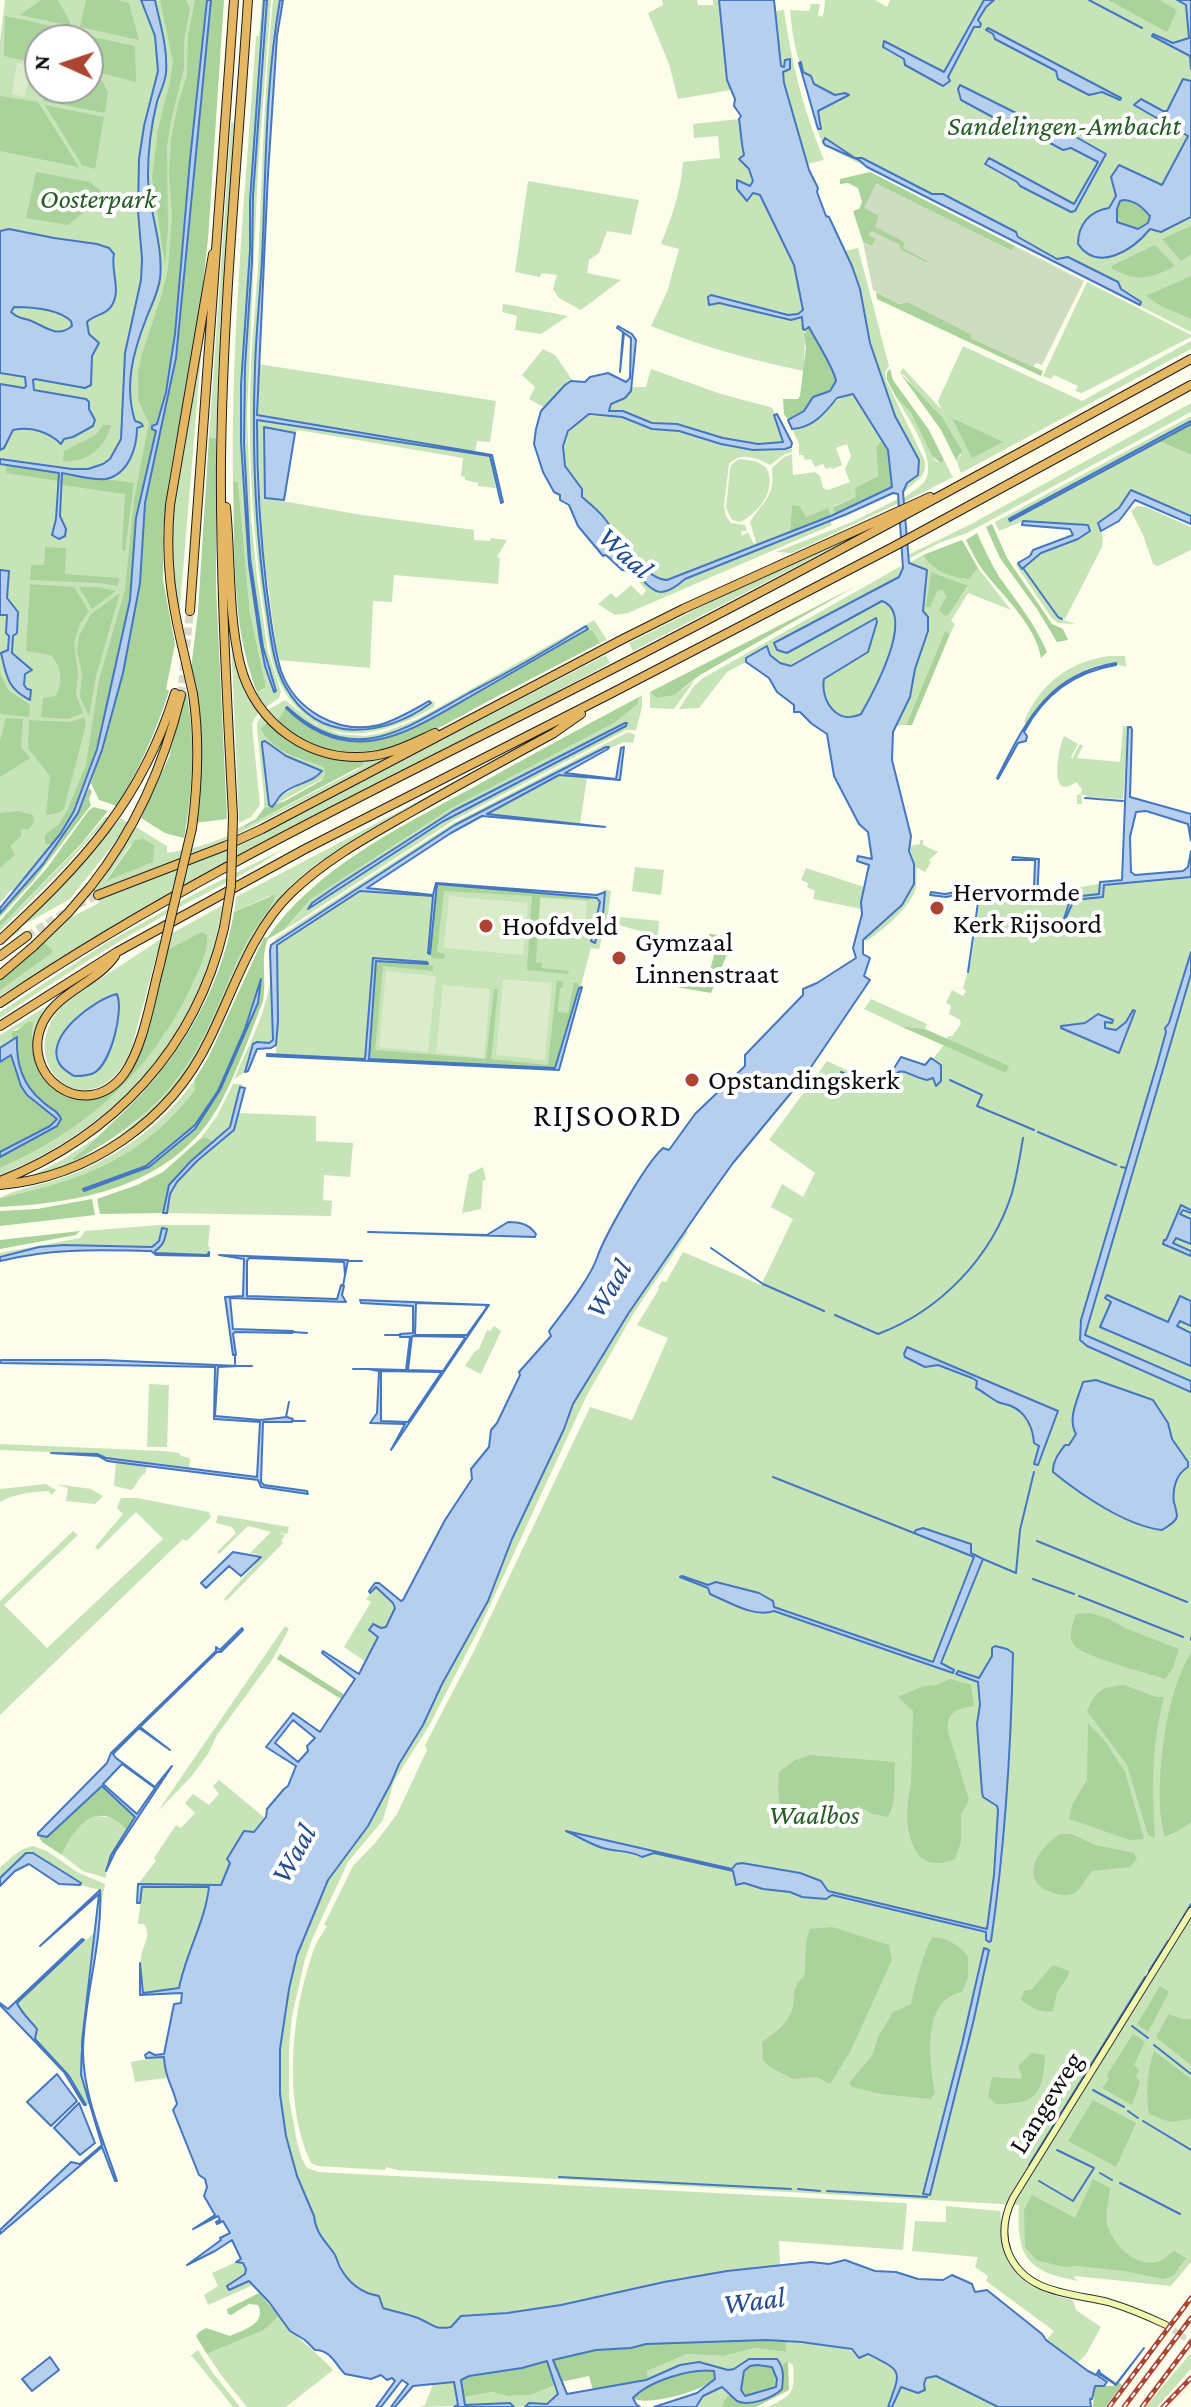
<!DOCTYPE html>
<style>
body{margin:0}
#map{position:relative;width:1191px;height:2407px;overflow:hidden;background:#fdfdec;font-family:"Crimson Pro",serif}
canvas{display:block}
.north{position:absolute;left:24px;top:24px;width:80px;height:80px;box-sizing:border-box;background:#fff;border:2px solid #9e9e9e;border-radius:50%;rotate:273deg;font-size:22px;font-weight:700;line-height:32px;text-align:center;color:#0c0c0c}
.north::after{content:'';display:block;margin:auto;width:28px;height:36px;background:#ad4332;clip-path:polygon(50% 0,100% 100%,50% 72%,0 100%)}
</style>
<div id="map">
<canvas width="1191" height="2407"></canvas>
<div class="north">N</div>
</div>
<script>
const ctx = document.querySelector('canvas').getContext('2d');
ctx.lineJoin = 'round';
function fillPath(path, color) {
  ctx.fillStyle = color;
  ctx.fill(path, 'evenodd');
}
function trace(path, color, width, dash) {
  ctx.strokeStyle = color;
  ctx.lineWidth = width;
  ctx.lineCap = dash ? 'butt' : 'round';
  ctx.setLineDash(dash || []);
  ctx.stroke(path);
}
function drawText(font, color, halo, rows, align = 'center') {
  ctx.font = font + ' "Crimson Pro",serif';
  ctx.lineWidth = 8;
  ctx.setLineDash([]);
  ctx.textBaseline = 'middle';
  ctx.strokeStyle = halo;
  ctx.fillStyle = color;
  for (const [text, x, y, turn = 0] of rows) {
    ctx.save();
    ctx.translate(x, y);
    ctx.rotate((+turn || 0) * Math.PI / 180);
    ctx.textAlign = isNaN(turn) ? turn : align;
    if (halo) ctx.strokeText(text, 0, 0);
    ctx.fillText(text, 0, 0);
    ctx.restore();
  }
}
const green = new Path2D(`
 M5,0h208l-20,318 -20,141 -13,72 -7,147 -86,142 -18,24h4l-38,46h-4l-11,13v-862zM40,40h48v48h-48z
 M262,0h2l-14,201v49l-9,135v57l8,123 11,75 5,26 6,11 -8,-30 -13,-89 -6,-115 1,-76 7,-106 1,-65 14,-196h4l-13,169 -11,246 4,103 6,59 11,75 13,40 -2,6 -13,9 -10,-14 10,-6 -16,-74 -12,-130 -5,-2c-2,-148 13,-297 23,-445h3z
 M273,0h7c-15,86 -14,173 -18,260 -2,36 -6,72 -7,109 -3,76 -1,154 10,230 4,27 7,57 18,82 11,26 38,46 65,49 26,4 67,-11 81,-29l6,1 -1,5c-52,30 -111,45 -149,-15 -16,-25 -17,-59 -22,-88 -9,-66 -14,-133 -13,-199 0,-47 5,-93 8,-139 4,-89 6,-178 15,-266z
 M662,0h35l1,5h15v-5h6l8,80 4,10 -53,9 -9,-35 -21,-51 15,-8z
 M825,0h50l12,7 3,-7h301v332l-368,-187 -8,-21 1,-13 29,-18 -10,2c-7,-4 -16,-7 -22,-12 -17,-13 -21,-53 -23,-73l19,1 2,-7h9l-2,11 4,2 2,-5z
 M784,10c8,55 19,98 40,150l-16,4 -24,-81 -1,-12 7,-2v-9h-5v6l-4,1 -6,-56z
 M739,119l6,43 4,7 4,12 -2,5h-4l1,15 5,-8 7,2 34,70 9,45 -5,4 -10,1 -77,-20 4,9 16,1 6,3 54,11 11,-1 3,12 -1,41c-53,-11 -103,-25 -153,-45l16,-34 12,-43 -18,-5c11,-28 20,-52 22,-82l37,-4 -2,-22 -24,2 -1,-14z
 M235,122l-15,204 -4,112 -7,-1 22,-314z
 M528,181l111,19 -8,35 -24,-4 -8,22 -10,7 -2,13 34,7 -40,30 -22,-12 -6,-9 4,-14 -15,-2 -2,4 -25,-5z
 M858,248l31,118 -4,6 1,8 39,81c2,19 -12,20 -22,33l1,-8 12,-9 -4,-29 -17,-32 -25,-73 -25,-92z
 M1087,282l104,53v2l-109,56 -7,-2 3,-5 -24,-11 -3,4 -8,-3z
 M503,304l7,1 58,11 -27,18 -26,-4 2,-14 -15,-4z
 M204,321l-25,297c-20,-90 10,-206 25,-297z
 M1191,341v8l-230,124 -5,-13 5,-5 -56,-79 -5,-3 3,-5 38,41 -3,-8 25,-55 119,55z
 M543,349l12,6 18,26 -8,4 -20,23 -16,-9 6,-12 -13,-12z
 M258,364l238,37 -6,41 -13,-1 -2,11 -217,-36z
 M651,369l70,25 49,13 3,2 10,34 -25,1 -35,-6 -46,-14 -25,-1 -29,-12h-14l2,-7 4,-1 16,-12v-4h15z
 M853,394l30,45 -7,8 2,29 -23,12 2,9 -24,9 2,9 -4,1 -3,-7 -22,8 -14,-12 -2,27 -125,49c-31,-8 -56,-63 -83,-83v-9c-27,-30 -27,-52 7,-75l1,2 32,1 30,12 27,2 42,13 32,6 39,-1v3l-7,2 -15,11c-13,-7 -29,-14 -41,-1l-5,42 2,10 5,7 14,2 2,6h-6l1,5 6,-4 6,12 2,-2 -6,-20c14,-22 25,-25 22,-54l12,-11 8,-3 1,21 22,-3 5,4 3,12 5,2 22,-8 -5,-13 6,-13 -4,-12 -11,4 6,17 -10,4 -1,-2 -5,2 -3,-5 -8,3 -4,-8 -6,1 -2,-5h-4v-11l-7,-15c27,-2 35,-31 61,-35z
 M896,397l15,16 21,43 5,6 7,-2 9,17 -49,25v-4c6,-5 15,-10 20,-16 16,-19 -18,-67 -28,-85z
 M1191,403v9l-224,121 -28,10 -31,16v-4l65,-32z
 M1191,416v5l-182,97 2,3 148,-80 32,14v61l-60,-25 -12,16 -20,15 4,16 -1,9 -37,72 -7,-3 -30,-40 30,42 17,6 -17,-1 -7,-6 -35,-52 2,-2 5,6 18,-16 37,-14 12,-8 -67,-10 -24,10 -4,-9z
 M260,418l230,38 6,32 -18,-2v-3l-13,-3v-3l-4,-1 2,-18 -165,-28 -3,3 -31,-5 1,70 97,17 112,15v10l16,1 1,-3 16,2 -10,17 3,1 -2,26 -104,-9 -2,27 -19,-1 -3,67 -92,-8 -16,-118 -5,-122z
 M739,459l16,2 11,6c12,22 -7,46 -26,55l-8,-2 -6,-12 4,-39 2,-5z
 M898,499l1,4 -107,50 -16,-1 76,-30z
 M1137,506l9,1 45,20v23l-33,16 -5,-2 -10,-29 -12,-24z
 M830,520l2,5 -204,88 -13,2 -17,-11 13,-11 5,5 15,-13 11,11 4,-6 -13,-15 3,-3 16,18z
 M849,539l-216,112 -4,-8 105,-53z
 M923,555l12,13 29,11h5l9,-11 33,42 -43,-17 -17,28 4,3 -5,10 -5,-3 -39,94 -10,1 14,-29 5,-28 13,-38 -5,-20 4,-41 -18,-7zM931,572l37,15 -19,27 -10,-4c4,-7 10,-13 4,-20h-5z
 M903,565l-4,12 -125,66 84,-29 24,-13c34,14 -9,91 -21,113 -24,12 -40,-13 -37,-35l44,-27 -77,14c-12,-1 -21,-9 -25,-19l-20,11v4l-19,10 -28,36 -20,1 15,-23 9,-8z
 M230,614l2,19 28,79 -6,7 -2,6 8,80 -9,12 -12,6z
 M594,620l13,20 -7,3 -7,-12 -7,-4c-39,23 -78,45 -117,67 -37,20 -73,47 -118,45 -26,-1 -45,-15 -64,-32l-9,13 -10,-10 17,-10 30,24 24,10 27,2 16,-3 36,-14z
 M606,655l4,8 -78,42 -285,145 -153,88 -94,58v-6l3,-4 49,-33 1,-3 -10,-9 19,-19 37,-19 -1,-3 149,-60z
 M1109,656h16l1,11c-37,-15 -81,28 -100,56l-2,-1c16,-38 44,-60 85,-66z
 M695,680l-21,29 -24,-1v-16l6,6 27,-9z
 M642,695v12l-6,23h-10l-172,90 -168,109 25,-30 139,-90 164,-86 24,-19 1,-7zM625,723l1,4 -184,96 -134,85 4,-5 26,-18 115,-74z
 M262,716l5,6 -7,7 2,4 37,26 18,4 7,5 1,6 -3,5 -46,25 6,-9 39,-21 -2,-5 -33,-13 -21,-15 -3,4 7,61 -5,2v-12l-7,-68v-5z
 M1123,726h5l-5,73 -36,-2 -1,-2h-5l1,9h-5v-9l4,-1 1,-5 -6,-7c-29,22 -17,-37 -12,-46l14,8 -7,13 1,2 8,-15 3,2 -6,12 43,4z
 M628,732l7,3 -2,8 -9,-1 -16,7 -2,-2 -151,78 -180,116v-2l177,-115z
 M402,751l-177,89 -138,54 49,-67 31,19v7c21,-3 41,-8 60,-17v-4l16,-6 3,1 113,-58 -2,-7 -7,-3zM131,844l22,18 -47,18z
 M493,762c-37,21 -74,42 -111,63 -32,18 -69,37 -94,64 -39,43 -57,97 -82,148 -36,73 -101,122 -179,141l35,-18 41,-27 -29,26c26,-6 52,-27 71,-46l91,-149 9,-21 30,-46 -6,-1 -35,16 2,-15z
 M559,775l28,3 -7,45 -94,-9z
 M106,816l2,2 -47,53 -61,60v-4l81,-82z
 M121,818l7,5 -12,18 -46,58 -50,28 1,3 -21,16 82,-82z
 M920,840h3v5l15,7 -9,8 2,2 -6,10 -8,-4c-1,6 0,13 -1,19 -3,18 -36,46 -51,55l1,-4c23,-22 53,-38 48,-73 0,-7 -4,-12 -4,-19l10,-2z
 M283,849c-34,24 -72,41 -109,61 -59,33 -117,69 -174,108v-6l106,-69 94,-52z
 M635,867l29,3 -3,25 -29,-4z
 M806,868l58,19 -3,22 -48,-10 2,-8 -8,-4 1,-4 -7,-3z
 M1191,870v1392l-20,24 -96,-10 -1,2 5,3c-52,-9 -63,-24 -60,-76l-622,-35 -11,-3 -1,3 -67,-4 -7,-3c-26,-54 -21,-135 -4,-192 3,-9 6,-21 10,-29 3,-5 7,-11 10,-16l-3,-1 29,-59 23,-24 21,-28 30,-64 -2,-5 49,-94 116,-244 42,13 36,-82 -31,-13 22,-36 -1,-2 4,-6 4,1 17,-30 78,33 32,-66 -22,-12 11,-23 21,13 12,-24 -46,-33 58,-79 56,26 19,-28 22,11 24,-30 -1,-2 1,-2h4l9,-12 -1,-4 -11,-6 2,-8 -5,-3 6,-13 11,6 3,-5 -3,-3 8,-27 9,-64 54,-3z
 M436,884l166,13 -7,45 8,-27 3,-22 -3,-4 8,2 -3,24 -9,34 -8,-1 -32,119 -3,2 -280,-14 1,-110 83,-54 74,5z
 M223,905c-22,130 -102,220 -223,270v-7c61,-25 112,-65 151,-117 6,-7 16,-17 17,-25 3,-23 -2,-52 -3,-75l-8,2 -25,94c-36,93 -132,15 -63,-48l89,-58zM110,995l10,14c-6,25 -9,58 -36,67l-25,-13c-9,-34 26,-52 51,-68z
 M620,917l39,4 -1,15 -36,-10 -4,-2z
 M271,977l2,63 -4,3 -12,-1 -9,15 -3,15 -11,7c15,-34 32,-66 37,-102z
 M871,999l56,25 -2,5 -25,-3 -36,-17z
 M56,1000l-21,46 -4,-24 -19,9v9l-12,8v-13z
 M194,1081l1,9c-55,70 -111,89 -195,108 16,-9 40,-13 59,-19 55,-19 101,-51 135,-98z
 M233,1084h9v3l-11,37 -18,18 -7,-5 -6,2 17,-23z
 M239,1113l77,3v25l37,2 -3,34 -26,-2 -1,25 9,1 -1,15 -164,-3 3,-19 3,-7 24,-26 37,-31z
 M483,1167l3,13 -3,1 -2,28 -19,4 7,-39z
 M159,1225h50l1,1 -2,20 2,1 -2,8 -52,-2 -2,-2 9,-8 -1,-15 -3,13 -7,6 -88,-2 -29,3 -35,9v-4l80,-15 5,-7z
 M685,1230l3,2 -56,84 -46,81 -106,230 -51,99 -35,55 -11,39 -35,42 -35,75 -8,22 -13,57 -3,32v50l8,44 5,17 5,9 12,4 586,31 2,1 -4,46 -124,-9 1,24c-75,9 -148,25 -222,41 -32,6 -65,6 -97,10l-10,11c-17,3 -17,-1 -31,-8 -5,-3 -28,-8 -37,-11l-8,-13c-22,-1 -30,-23 -39,-39 -3,-4 -6,-6 -9,-10 -7,-8 -12,-19 -13,-30l-17,-40 -11,-40 -6,-42v-45l3,-29 14,-65 31,-75 40,-54 23,-43 8,-19 18,-28 25,-52 46,-83 24,-62 52,-110 9,-25 47,-78z
 M494,1326l7,5 -20,43 -16,-8 9,-14 5,-3 8,-19 3,1z
 M149,1384l20,1 -2,62h-20z
 M0,1444l163,7 16,2 2,3 9,2 -1,11 -83,-11 -9,-4 -97,-4z
 M116,1462l31,4 -2,8h-2l-11,16 -18,-4z
 M46,1484l10,6 -4,5 -4,-4c-18,1 -34,3 -48,11v-13z
 M56,1484l35,5 12,7 -8,8 -29,-3 2,-13z
 M121,1498h16l72,14 2,5 -24,24 -4,-2 -183,176v-114l73,-70 5,4 -74,70 43,43 116,-109 -27,-27 -38,38 -3,-3 28,-33 -6,-6z
 M218,1515l71,12 -2,7 -10,-1 8,2 -4,6 2,2 -57,58 -2,-2 39,-43 -13,-3 21,-21 -23,-6 -29,28 -2,-2 19,-19 -4,-6 -16,-4z
 M376,1587l19,18v3l-9,19 -2,1 -12,-4 -3,6 9,7 -12,25 -22,-15 27,-45 -5,-3z
 M285,1626l4,3 -17,31 -55,75 -9,19 -18,24 -32,33z
 M219,1780l46,38 -11,14 -10,-1 -17,27 4,5 -10,22 -83,-1 18,-23 -2,-3 22,-33 5,3 14,-15 -10,-10 8,-9 16,11 10,-11 -6,-8z
 M97,1816l16,2 13,12 -19,33 -1,15 -23,-7 -21,-16c7,-17 16,-34 35,-39z
 M33,1846l14,5 30,21 28,12 -5,27v-21l-20,-5 1,-2 -48,-30 -16,8 -17,17v-10c10,-9 19,-20 33,-22z
 M209,1886c-4,36 -23,67 -30,103l-36,4c-1,-12 -3,-25 -2,-36 2,-13 11,-21 3,-33h-6l4,-37z
 M94,1933l-14,118 11,51 -5,3 -17,-29 -34,-37 2,-10c-7,-10 -15,-14 -20,-26z
 M164,2056l2,22 -31,4 -4,-20z
 M946,2206l54,5c2,11 0,22 2,33 7,36 38,49 71,56l3,10 25,17 -16,29 -8,7 -31,-23 8,-9 -68,-50 2,-5 -13,-9 3,-10 -66,-6 3,-30 31,1z
 M236,2262l8,2 2,5 -1,5 -18,13 22,-6 4,4 -45,20 -4,-10 14,-9 -6,-13z
 M279,2316c15,21 37,35 54,54l-47,37h-39l-26,-32 -14,-21 57,-24z
 M786,2342c40,3 76,6 111,28l2,7 -11,30h-120c25,-12 27,-14 25,-42l-5,-3 -6,3 -5,-6h-28l-15,10 -6,1 -29,-8 -19,3 -32,15 -2,-9 41,-17 37,2 31,-8 30,4z
 M198,2350l15,23 27,34h-7l-41,-51 -3,1z
 M1191,2353v16l-34,38h-12z
 M936,2376l60,29 -1,2h-103l9,-20 23,-3 2,-6z
 M455,2382l3,24 -38,1 5,-2 8,-21z
 M555,2385l3,9 -11,10c-12,0 -21,3 -33,3l-4,-4 -45,2 -1,-8 28,-5 16,4 23,-1z
 M722,2387l8,7 -6,6 -2,7h-26l7,-11z`);
const forest = new Path2D(`
 M41,0h17l14,26 -52,-11z
 M86,0h31l12,3 10,37 -59,-13z
 M160,0h26l4,9 -6,31v28l-12,48 -5,30 1,81 -3,38 -13,-87 6,-49 12,-47 3,-20z
 M195,0h12c-7,61 -14,122 -19,183 -7,81 -10,163 -31,242h-4l3,5 -17,71 -4,34 -2,46 -26,131 -21,68 -12,31 -21,33h-8v-9l13,-10 9,-14 19,-46 13,-85 26,-90 9,-91 15,-76 -11,-23v-28l4,-18 20,-60 6,-26 4,-52 -3,-43 2,-33 7,-36 9,-29 1,-40z
 M211,0h13l-16,239 -7,62 -10,67 -21,103 -7,57v52l12,64 -9,45 3,2c-13,41 -30,78 -52,115l-18,-6 -8,-17 17,-51 21,-85 11,-64 5,-80 31,-145z
 M1108,0h51l18,10 -10,22z
 M5,16l69,15 -8,9h-26v24l-36,-8z
 M83,35l52,11 1,36 -35,-9 -13,-27v-6h-3z
 M88,78l14,3 6,11 -3,21 -62,-12 2,-13h43z
 M0,96l38,6 41,65 -79,-16z
 M45,105l59,12 -9,52 -13,-4z
 M36,172l54,10 11,9 2,6 -35,28 -42,-7z
 M870,172l145,74 -3,5 -136,-67 3,34 -3,8 29,16 -1,6 24,13 -1,2 -26,-13 -2,-5 -28,-14 5,8 -4,7 -9,-4 -10,-31 6,-2 3,-7 -4,-14 -10,-5 -8,1v-5z
 M1124,200c12,1 18,7 26,16l-2,7 -10,7 -21,-8v-14l4,-7z
 M1191,226v28l-10,7 -19,-22z
 M1155,245l19,20 -2,3c-25,11 -35,14 -61,0l2,-3z
 M1191,276v43l-30,-13 -15,-10z
 M876,292l23,12 9,-2 65,33 -2,3 72,33 -2,5 -164,-77z
 M809,326c7,16 25,40 27,55l-6,10c-22,5 -12,6 -25,19 -4,5 -12,7 -17,10l-4,-6 -1,-15h15l2,-3 6,-48 -2,-13z
 M890,369l3,11 36,50 15,30 -3,3 -9,-7 -21,-43 -15,-16 -9,-17v-8z
 M900,373l42,44 20,34 -6,9 -15,-30z
 M952,418l51,24 -31,16z
 M1191,424v31l-32,-14z
 M103,425h8c-6,23 -24,38 -48,36l1,-10 32,-16z
 M209,437l7,1v150l11,231 -33,4 8,-76 -3,-40 -8,-38 7,-57z
 M883,439l6,13 3,35 -57,28 -2,-8 23,-10 -1,-9 23,-12 -2,-29z
 M7,465l52,8 -1,8 -52,-8z
 M62,473l72,10 -9,68 -3,-1 3,-56 -63,-9z
 M233,481l5,1 12,131 16,74 -9,5c-26,-66 -22,-141 -24,-211z
 M792,505l7,1 7,11 22,-9 3,8 -41,16z
 M992,524l15,34 45,66 11,5 5,11 -11,2 -20,-33 -37,-51 -14,-31z
 M977,533c7,15 14,31 23,45 18,25 35,46 47,74l-6,6c-5,-32 -36,-60 -56,-85 -8,-10 -13,-21 -19,-33z
 M962,540l16,28 -9,11c-18,-1 -37,-9 -46,-24z
 M45,547l21,1 -1,26 54,4 -1,8 -19,-3 -69,-3 1,-15h13z
 M931,572l37,14 -19,28 -4,2 -6,-6 7,-13 -3,-7h-5l-8,17h-4z
 M30,584l44,3 15,24 -9,13 -6,19 4,30 -2,22 7,18 -15,6 -27,-2 2,-19 13,-2c7,-14 6,-29 -5,-41l-25,-4z
 M856,586l-156,89 -26,20 -18,3 -6,-6z
 M98,587l18,4 -24,18 -13,-22z
 M120,593l-24,83 -7,40 -9,-19 2,-24 -5,-21 2,-16 12,-22z
 M588,629l5,2 7,12c-35,18 -69,36 -104,54 -55,29 -114,70 -178,49 -14,-5 -31,-13 -40,-26l8,-12c68,66 127,20 194,-17 36,-21 72,-41 108,-62z
 M945,631l5,3 -38,91h-6z
 M0,673l8,17 22,15 -1,12 -29,-3z
 M186,690c10,51 7,98 -2,148l-19,-5 -24,-15 28,-61z
 M639,697l-1,7 -24,19 -164,86 -139,90 -26,30 -17,10c-8,18 -1,42 -5,62 -14,36 -32,89 -53,119 -48,68 -132,83 -210,87v-9c84,-19 140,-38 195,-108l-1,-9 15,-25 55,-119 3,1c49,-70 131,-110 205,-150 55,-31 111,-61 167,-91z
 M84,717l2,8 -22,83 -3,4 -15,3 4,-39 -22,-28 1,-28 41,2z
 M6,718l17,1 -2,28 9,11 -30,19v-36z
 M267,722l22,18 21,11 53,11v3l-117,62 -3,-1 13,-7 8,-11 21,-7 37,-21 3,-6 -1,-6c-9,-6 -17,-6 -26,-10 -15,-5 -30,-16 -38,-29z
 M89,788l3,3 -3,8 2,6 -57,75 -34,37v-4c35,-39 68,-77 89,-125z
 M94,807l14,4 -27,33 -81,83v-6l47,-53 42,-58z
 M18,811l15,4 1,7 -5,7h-8v7l-11,10 5,9 -15,13v-55z
 M143,839l11,6 -1,17 -47,19 29,-41z
 M436,884l154,13 -1,3 -49,-3 -4,65 6,1v5l27,3 -1,3 -41,-4 5,-74 -88,-5 -7,61 8,2 -1,5 -12,-1 -2,-4z
 M276,894c-7,19 -23,35 -32,53 -17,33 -28,69 -47,101 -31,54 -68,83 -121,112l-4,-1c16,-11 27,-24 41,-37 62,-56 107,-127 121,-210z
 M202,932l5,3c2,17 -9,36 -16,52 -37,81 -108,147 -191,181v-11l57,-31 4,-7c-3,-9 -10,-10 -18,-16 -18,-15 -29,-38 -26,-62l-2,-3 -3,2v-9h4l12,-9h5c-4,33 12,80 52,76l42,-23 38,-124z
 M709,934l22,2 -1,11 -19,46 -35,-6 2,-7 27,8 13,-47 -9,-3z
 M43,941l10,9 -1,3 -52,37v-11z
 M376,961l57,5v5l-50,-5 -8,84 111,9 8,-70h4l-7,70 57,6 9,-85 6,2v5l-3,1 -2,24 10,1 6,-30h4l1,4 -22,81 -188,-9z
 M900,1026l25,3 84,37 -3,7z
 M11,1055l4,15 19,32 23,17 -7,7 -50,26v-90z
 M206,1137l7,5c-25,21 -47,37 -50,71l-63,1 -3,-15 40,-14 26,-13 37,-33z
 M92,1199l3,16 -95,11v-15l37,-2z
 M80,1231l-4,4 -76,14v-9z
 M1090,1613l17,5 18,10 54,21 -6,19 -8,11c-17,-6 -82,-22 -91,-34 -7,-9 -1,-21 2,-31z
 M1191,1653v169l-13,9 -14,6c-1,-11 -4,-21 -4,-31 -2,-43 7,-116 31,-153z
 M280,1654l65,41 -4,4 -64,-40z
 M950,1679l21,6 3,21c-17,3 -28,6 -26,25l21,69 -8,15v27l-6,17c-48,21 -53,-42 -44,-74l2,-74 -15,-14 26,-11 12,-1z
 M1124,1685l32,12h8c-13,50 -12,89 -9,141l-7,-3 -21,-70 -40,-54c9,-21 15,-24 37,-26z
 M1088,1723l17,18 20,31 19,67 -14,1 -61,-21 3,-14 15,-25z
 M810,1755l85,7c-2,20 3,36 -7,55l-15,-3 -15,-8 -5,11 -7,2 -21,-8 -12,13 -11,3 -10,-12 -12,-7 -2,-22 1,-14 16,-12z
 M101,1786l34,30 -9,14c-28,-32 -52,-4 -64,25l-20,-13 -4,-7 9,2z
 M1060,1834h12l23,11 39,8 3,6 -7,8 -38,4c-5,6 -10,16 -16,21 -6,4 -12,4 -19,2 -40,-10 -22,-44 3,-60z
 M832,1927l57,18 3,15 -42,92 -20,32 -13,-7 -24,2 -23,-12 -7,-7 -1,-18c11,-8 23,-16 29,-29 6,-14 -2,-25 13,-36 3,-17 -1,-32 6,-48z
 M933,1937c14,1 27,8 35,20v20l-6,15c-42,8 -32,71 -27,101l-4,6 -50,-5 -29,-7 -3,-4 23,-27 6,-19 15,-25 18,-8c3,-16 13,-55 22,-67z
 M1053,1965l16,6 -1,5 -11,17 -4,18c-12,2 -22,-3 -32,-11l3,-9 8,-2z
 M1160,1986l9,6 -21,40 -11,-8z
 M1169,2014l13,5h9v46l-35,-28z
 M1133,2034l12,8 -11,23 5,5 -3,7 4,5 -8,23 -30,-17 7,-9 -2,-4z
 M1154,2051l37,28v40l-21,3 -21,-8c-3,-22 -2,-42 5,-63z
 M1032,2053l13,2c-2,39 -8,49 -49,49l-8,-7 4,-20 29,2 1,-3 -4,-10z
 M1093,2100l43,23 -20,44 -48,-26z
 M1093,2179l17,9c-1,12 -6,28 -2,39 7,21 33,45 56,32 3,-2 6,-6 10,-8l12,7 -13,18 -10,3 -39,-8 -47,-5 -13,1 -28,-7 -11,-13 -1,-37 8,-15 43,23z
 M259,2293l20,23 -15,14 -57,24 -11,-18 3,-4 7,-4 24,8c13,-6 37,-12 28,-31l-9,-1 -18,11 -3,-1 -1,-5z
 M766,2340l20,2v10l-31,-4 -31,8 -37,-2 -40,17 1,9h-2l-53,10 -4,-14 -28,6 -8,-23 43,-9 35,-2 15,-4z
 M547,2361l8,24 -24,10 -23,1 -16,-4 -28,5 -3,-17 8,-4 53,-8z
 M788,2361l1,29 -33,17h-34l2,-7 6,-6 14,9c27,-5 43,-6 38,-38z
 M757,2365l15,2 5,12 -1,7 -31,10 -4,-6 3,-19 6,-5z
 M707,2370l7,1 1,8c-14,13 -71,28 -82,19 17,-20 49,-25 74,-28z
 M1118,2382l4,3 -17,22h-12l2,-22 18,1z`);
const cemetery = new Path2D(`
 M876,183l136,68 3,-5 69,35 -42,84 -6,-2 -3,4 -62,-29 1,-3 -64,-33 -9,2 -26,-14 -10,-48 9,4 4,-7 -8,-4 3,-4 29,14 1,5 26,13 1,-2 -25,-13 2,-6 -30,-15 4,-11 -15,-8z`);
const pitch = new Path2D(`
 M17,63l14,2 -6,32 -13,-3z
 M449,896l79,7 -5,52 -79,-7z
 M541,898l46,3 -1,23 -47,-3z
 M386,971l50,5 -8,76 -49,-5z
 M503,979l49,4 -7,77 -49,-5z
 M443,985l47,4 -6,69 -48,-5z`);
const water = new Path2D(`
 M141,0h14c5,24 13,48 11,73 -1,10 -6,19 -9,29 -6,24 -9,49 -9,73 0,35 16,69 12,104 -2,14 -9,27 -14,40 -13,33 -22,67 -11,102l6,2 2,3 -6,2c0,19 -8,46 -31,51 -12,2 -31,-4 -44,-6l-2,43 6,13 -1,7 -6,3 -7,-4 4,-16 3,-46 -59,-9v-5l72,10h16l15,-5 7,-5 11,-20 4,-86 16,-73 1,-21 -4,-48 1,-52 5,-33 14,-55 -3,-35z
 M207,0h4l-35,358 -31,145 -5,80 -17,90 -21,77 -24,63 -35,51 -43,49v-5l61,-75 13,-22 23,-62 33,-149 6,-82 20,-87 -4,-2v-3l5,-2 9,-32 9,-58 15,-174z
 M264,0h3l-14,196 -1,65 -7,106 -1,76 6,115 13,89 13,44 -2,1 -9,-26 -5,-26 -11,-75 -8,-123v-57l9,-135v-49z
 M280,0h3l-6,36 -9,138 -11,241 235,40 11,47 -2,1 -11,-47 -233,-36c0,57 3,115 10,172 4,26 6,54 14,79 14,39 57,64 98,54 18,-5 34,-15 50,-24l2,2c-48,35 -113,42 -146,-17 -13,-24 -15,-56 -19,-82 -11,-78 -14,-157 -11,-236 1,-36 5,-72 7,-109 4,-86 3,-174 18,-259z
 M719,0h55l7,66 3,1 1,-7 5,-1v10l-7,3 1,11 25,87 9,18 -1,4 9,24 3,1 23,49 8,23 10,54 25,73 24,44 -1,15 -11,8 -4,9 6,71 18,7 -4,41 5,6v14l-13,38 -5,28 -17,35 -1,28 19,76 -2,15 5,13v20l-12,21 -39,35v14l7,4 -6,18 6,4 -65,96 -72,87 -28,39 -77,112 -55,90 -9,25 -52,110 -24,62 -46,83 -19,41 -24,39 -8,19 -23,43 -40,54 -31,75 -8,34 -9,60v45l6,42 11,40 17,40c2,19 12,25 21,39 2,4 3,8 5,12 9,17 21,26 39,29l4,12c9,3 32,8 37,11 14,6 14,11 31,8l10,-11 46,-3 54,-8 103,-23 63,-11 84,-9 18,2 16,-4 30,11 21,1 22,7 25,1 9,-5 20,9 3,8 12,-2 55,44 4,6 42,31 8,4 3,-5 1,3 16,11 28,-36 -28,37 -17,-11 -1,2 9,6 -3,4h-9l-3,13h-2l1,8h-93l-62,-31 -10,2 -2,6 1,6 -7,3 -17,-6 -9,20h-4c13,-37 16,-35 -20,-53l-9,4 -7,-9 -51,-7 -35,-2 -120,4 -15,4 -35,2 -43,10 14,34 79,-14 34,-15 19,-3 29,8 6,-1 15,-10h28c8,10 6,19 5,30 -9,9 -33,18 -45,12 -5,-4 -10,-10 -15,-14l-19,9 -7,11h-42l43,-14 18,-14 -1,-8c-23,-3 -65,10 -81,27l3,6 4,3h-115l4,-4 18,1 11,-10 -11,-33 -25,7 -53,8 -8,4 4,25 45,-2 4,4h-60l4,-2 -4,-23 -41,4 -18,21h-4l17,-23 -6,-4 -21,27h-5l19,-26 -3,-3 -5,2 -6,-5 -10,4 -26,-5c-10,-10 -14,-24 -30,-24l-10,-10 -15,-9 -21,-29 -20,-21 -20,9 -2,-4 18,-12 1,-5 -3,-6 -7,-1 5,-3 -9,-19 -17,11 -28,14 34,-25 -1,-2 10,-5 -7,-12 -6,3 -1,-2 4,-2 -2,-4 -25,13 22,-14 -11,-19 3,-9 -2,-8 -6,-4 -26,-65 4,-6c-5,-20 -12,-26 -13,-47l-18,1 -1,-3 4,-3 6,3 9,-1 10,-50 7,-1 1,-10 -42,2v-32l3,30 36,-5c7,-35 26,-66 30,-101h-67l-2,16h-3l1,-19 83,1 9,-22 -3,-4 17,-28 10,1 12,-15 1,-8 17,-20 4,-3 8,-20 -30,-19 27,-34 27,19 35,-53 -33,-26 1,-2 36,23 19,-37 -9,-7 4,-6 8,4 5,-1 9,-19 -2,-5 -17,-16 -6,6 -1,-2 6,-8h4l22,18 2,-1 42,-80 27,-41 -1,-10 18,-22 2,-17 6,-7 23,-48 -1,-3 32,-36 -2,-5c14,-19 40,-51 48,-73 7,-21 48,-94 66,-110l6,2 26,-36 50,-48v-11l58,-60v-6l14,-6 39,-25 -3,-10 9,-34 -1,-12 8,-37 -12,-4 1,-5 14,3 -4,-27 -9,-8 -25,-48 -7,-42 -15,-10 -12,-12h-6v-7l-17,-13 -8,-14 -23,-16v-4l21,-12 3,9 10,8 11,3 85,-48 1,4 -9,30 -44,27c-4,21 13,47 37,35 12,-21 56,-100 21,-113l-95,52 -10,-3 -3,-7 125,-66 4,-9 -5,-74 -5,-1 -46,21 -162,65c-24,21 -31,15 -49,-7l-14,-2 -16,-15 -3,1 -25,-30 -9,-21 -9,-5v-5l-6,-3 -11,-20 -9,-28 2,-15 5,-18 24,-26 6,-4 14,1 5,-5 18,-4 18,9 4,-4 1,-40 -7,-5 -4,39 3,-40 -6,-4 1,-2 14,8 4,6 -5,51 -6,7 -14,6 -2,7h14l29,12 25,1 46,14 35,6 25,-2 -9,-27 3,-1 15,29 -1,4 -6,2 -32,1 -32,-6 -42,-13 -27,-2 -30,-12 -33,-3 -21,17 -5,15 2,20 17,23v8c7,6 17,14 23,22 13,17 38,60 62,61l164,-64 61,-29 -4,-37 -35,-56 -16,4c-12,15 -24,30 -45,31l-4,-9 16,-9 9,-14 17,-6 6,-10c-2,-13 -20,-40 -27,-54l-4,3 -2,-1 -1,-12 -11,3 -72,-17 -10,2 -1,-8 3,-2 77,20 10,-1 5,-4 -9,-45 -34,-70 -7,-2 -6,8 -10,-12v-9l13,6 3,-5 -4,-12 -10,-10 5,-4c-3,-13 -3,-23 -5,-36l2,-3 -7,-10 1,-7 -8,-19zM293,1720l22,18 -8,8 1,5 -10,11 -23,-19zM757,2365l15,2 5,12 -1,8 -31,9 -4,-6 3,-19 6,-5z
 M984,0h10l-8,7 -8,13 3,4 -1,3h-6l-26,50 2,4 -7,5 -38,-21 -1,-6 -21,-12 1,-6 60,31z
 M1177,0h14v69l-1,-13 -38,-20 1,-2 20,9 16,-5 -3,-33z
 M988,28l133,70 -1,2 -18,-8 -13,3 -31,-16 -2,-8 -61,-32 -2,-5 -7,-4z
 M801,62l2,10 8,4 3,8 21,11 10,-2 4,2 -31,16 3,18h-3l-19,-66z
 M1183,79l8,2v136l-30,15 -11,-3c-17,21 -52,44 -72,15 0,-20 12,-33 31,-36l7,-12 -5,-19 8,-12 43,20 26,-49 -54,-31 7,-6 22,12h4zM1124,200c12,1 18,7 26,16l-2,7 -10,6 -21,-7v-13l3,-8z
 M960,85l100,50 9,-2 37,21 -31,57 -4,1 -51,-26 -3,-4 -32,-18 4,-6 85,46 24,-42 -27,-14 -8,2 -54,-29h-9l-39,-21 -3,-11z
 M825,138l30,20h7l70,36h11l73,38 2,5 39,22 11,-2 50,25 3,7 20,13 -1,3 -273,-138 -8,-7 -34,-15 -2,-3z
 M9,229l45,9 43,6 12,4 5,6c-4,17 9,38 -4,54 -6,7 -16,7 -23,14l2,12 10,9 -7,13 -1,29 -6,3 -50,-9 -2,1 1,10 52,9 3,3v7l6,11 -2,6 -20,11 -9,2 -3,5c-12,-12 -30,-18 -48,-14l-9,18 -4,2v-66l24,4 2,-2 -1,-9 -25,-4v-142zM14,307c18,0 44,2 57,14l1,5c-15,13 -27,0 -43,-6 -7,-2 -12,-2 -18,-8z
 M1191,421v3l-181,97 -1,-2z
 M264,427l31,6 -11,67 -19,-2z
 M1131,490l60,26v8l-56,-24 -16,21 -18,10 -3,-8 21,-15z
 M1023,521l65,4 2,6 -12,8 -37,14 -19,16 -4,-6 12,-7 3,-6 40,-15 -3,-6 -48,-4z
 M0,570l9,1 -2,27 11,14 -1,21 -4,3 -1,17 20,17 -7,4 -1,11 3,4 4,1 -1,10c-23,-12 -23,-23 -29,-47l7,-3 1,-14 -3,-3 1,-18h-7z
 M586,626l2,3c-36,21 -72,41 -108,62 -67,38 -126,83 -194,17l1,-1c67,62 117,22 182,-14 40,-21 79,-43 117,-67z
 M1116,663v2c-42,7 -72,29 -92,67l3,4 -1,5 -8,2 -20,36 -1,-1c29,-56 50,-104 119,-115z
 M625,723h2l-1,3 -184,96 -134,87 4,-6 26,-18 115,-74z
 M1128,727h3l1,3 -2,67 61,17v27l-3,-17 -42,-13 -10,1 -6,25 1,35 4,3 48,-4 5,-4 3,-16v26l-87,8 -1,12 -29,3 -13,28 9,-28 -37,4 -1,-11 -50,3 -15,-3 -21,4 -16,-2 1,-3 14,2 21,-4 30,2 38,-3 1,-29h-23l1,-3 26,2 -2,42 62,-7 1,-12 22,-2z
 M265,741l21,15 36,15c-10,13 -32,13 -42,25 -3,4 -5,8 -8,11l-3,-2 -7,-60v-3z
 M606,747h3l-1,2 -43,24 51,6 5,-31 3,-1 -4,33 -61,-5 -72,39 118,13 -123,-11 -31,17 -84,55 66,7 3,-12 161,12 8,-3 -2,23 -8,28 -4,-2 9,-39 -3,-4 -160,-14 -7,70 -2,-1 5,-57 -73,-5 -83,54 1,76 -2,24 -5,3 -14,1 -9,22 -3,1 8,-28 4,-2 12,1 4,-3 -3,-89 1,-6 184,-120z
 M1191,952v22l-106,361 106,46v11l-104,-46 -7,-6 1,-20 77,-259 8,-29 -1,-4 4,-5z
 M373,958l54,4 1,2 -52,-3 -7,98 186,9 24,-80 3,-1 -23,83 -292,-14v-2l98,5z
 M261,979l-3,24 -38,87 -25,39 -46,38 -65,24 -1,-2 63,-23 49,-41 23,-34 27,-62z
 M117,994c7,17 -6,69 -23,79 -6,3 -13,3 -20,3 -5,-3 -12,-7 -15,-13 -15,-27 36,-64 58,-69z
 M1133,1010l2,1 -16,42 -58,-25v-2l24,-3 13,-9 15,6 -1,3 -7,-1v6l11,2 10,-8z
 M17,1037c-1,26 5,48 26,65 7,7 15,8 18,17l-4,7 -57,31v-5l50,-26 7,-7 -30,-24 -6,-9 -10,-31 -11,7v-14z
 M901,1057l24,8 6,-7 10,7v16l-5,5 -3,-8 -6,2c-26,-6 -25,-20 -43,10l-1,-4z
 M240,1087l5,1 -11,42 -37,31 -20,21 -7,12 -3,19h-4l6,-28 22,-24 39,-34z
 M1181,1205l10,5v3l-8,-3 -3,4 11,5v25l-15,-6 -3,5 18,8v5l-28,-12 1,-4h2z
 M508,1222c12,0 21,2 28,12l-1,3 -167,-5 119,3z
 M162,1228l5,1c-2,10 -3,16 -12,22l1,2 51,2 2,-3v4l-53,-1 -5,-4c-55,-1 -97,-3 -151,10v-4l39,-10 25,-2 88,2 7,-6z
 M219,1255l129,5 -3,15 -1,-13 -95,-4 -2,3v35l90,3 4,-14 3,1 -2,9 4,7 -116,-4 3,31 60,2 -1,2 -57,-1 -2,2 3,21h-3l-8,-58 18,-1 1,-37z
 M1107,1295l61,27 12,-26 11,5v25l-11,-5 -3,5 14,7v33l-91,-39 11,-25 -6,-4z
 M360,1300l129,5 -98,145 14,-26 -35,-1 7,-10 2,-42 -11,-2 38,1 4,-33h-10v-3l13,-1v-27l-52,-3zM416,1303l69,2 2,2 -20,28h-52zM412,1336l52,1 1,1 -22,33 -35,-1zM381,1371l59,1 1,1 -33,49 -27,-1z
 M907,1347l151,64 -20,54 -4,-1 5,-18 -5,-3c-1,-15 -8,-31 -23,-37 -4,-2 -9,-2 -13,-4 -8,-4 -14,-10 -22,-14l1,-7 -5,-3 -34,-13 -13,2 -20,-10 -1,-3z
 M1,1360h102l136,6 -21,1 -3,49 45,4 27,-3 6,2 -1,3h-29l-2,60 3,3 43,6 1,3 -47,-7 -3,-7 -151,-19 -9,-5 -47,-3 46,1 9,4 151,19 3,-55 -46,-3 1,-52 -215,-4z
 M1096,1380l57,20 15,23 4,16 16,23v5c-12,7 -16,22 -14,36 1,1 3,12 3,13 -1,7 -10,10 -15,14 -36,-4 -82,-36 -109,-58 -1,-10 6,-19 12,-27h4l7,-11c-9,-16 2,-35 7,-52z
 M923,1528l48,16v9l12,6 -42,104 13,7 -1,3 -179,-62c-20,7 -45,-9 -64,-17l-2,-6 -28,-11 2,-1 26,9 8,-3 43,11 14,8 1,6 159,55 41,-105 -60,-24 2,-3z
 M233,1552l28,5 -20,19 -12,-10 -23,22 -5,-5z
 M242,1628l1,2 -22,22h-4l-77,75 30,23 -31,-22 -26,26 3,4 39,29 17,-21 -57,86 -9,19 5,-16 24,-38 -33,-31 -55,51 -9,-2v-2l69,-70 4,-10 105,-102v-4l4,3zM122,1764l33,24 -18,26 -34,-30z
 M995,1646l12,3 6,4c-2,96 -8,193 -22,288l-2,1 -3,-2v-8l-154,-37 -6,4 -24,-2 -12,-5 -27,-3 -19,-6 -8,2 -3,-14 -79,-18 -12,4c-12,-7 -26,-5 -39,-9 -14,-4 -25,-12 -37,-17l166,38 4,-5 6,-1 58,10 21,8 7,10 159,38 7,-54 4,-65 -1,-4 -14,-9 -1,-5 -5,-68 3,-19 -2,-23 -22,-8 2,-3 21,7 13,-22v-8z
 M26,1853h7l48,30 -1,2 -21,-1 -30,-20 -14,7 -15,15v-8z
 M100,1890c3,53 -16,106 -17,160 0,45 20,89 34,131h-2l-13,-34 -102,87v-4l71,-68 9,2 22,-19 -21,-70 1,-34 17,-147 -59,52z
 M82,1939l2,1 -67,63c5,11 13,17 20,26l-2,10 34,37 17,29h-2l-20,-33 -64,-67v-2l8,6z
 M984,1948l5,2 -16,73 -43,172 -7,-1 39,-150z
 M57,2074l20,27 -26,25 -24,-24z
 M79,2103l16,40 -15,12 -26,-27z
 M50,2357l9,13 -27,21 -10,-12z`);
const stream = new Path2D(`
 M1089,0l53,28
 M1023,568l35,49 4,2
 M1085,798l38,3
 M968,972l11,-76
 M841,1072l42,19 2,-5
 M950,1080l32,15 -5,11 57,24
 M1038,1132l78,33
 M1121,1167l5,1
 M711,1248l52,36 61,27
 M349,1261h13
 M343,1286l2,-11
 M835,1315l43,19c62,-23 114,-77 134,-141 5,-18 8,-37 11,-55
 M293,1332l14,1
 M385,1335h15
 M235,1355v9
 M239,1366h13
 M353,1369h15
 M286,1417l3,-15
 M292,1421h13
 M773,1477l141,56
 M1037,1541l150,61
 M983,1559l33,14 4,-43 14,-58
 M1033,1579l41,15
 M1079,1596l104,41
 M1191,1638v2
 M1173,1934l18,-30
 M1149,1971l19,-30
 M1132,2026l16,12
 M1154,2045l37,29
 M1093,2090l31,17
 M1128,2111l10,7
 M1143,2121l48,29
 M1029,2165l116,-188
 M1100,2173l12,7
 M559,2177l232,12
 M1039,2181l34,20 21,-33 -37,-18
 M1120,2183l60,31
 M798,2189l22,2
 M827,2191l100,6`);
const secondaryTunnel = new Path2D(`
 M1166,2325l25,17`);
const motorwayTunnel = new Path2D(`
 M181,695l9,-84
 M27,936l52,-32 19,-9`);
const secondary = new Path2D(`
 M1166,2325c-19,-9 -38,-17 -58,-23 -37,-9 -83,-8 -100,-50 -7,-19 -4,-36 5,-54l178,-287`);
const motorway = new Path2D(`
 M226,507c5,52 2,106 14,157 15,60 71,100 132,92 22,-3 43,-14 63,-23
 M190,611l44,-611
 M184,654c-13,-54 -19,-93 -14,-149l43,-251
 M233,816c-6,-119 -13,-238 -12,-357 2,-153 17,-306 27,-459
 M192,828c6,-45 8,-88 1,-134
 M91,886c45,-57 73,-121 90,-191
 M98,895l127,-49 37,-17 361,-190 60,-30 247,-112
 M0,940c81,-75 142,-139 175,-247
 M0,956l27,-20
 M115,956c-19,27 -56,35 -72,66 -26,54 43,103 81,52 20,-28 27,-77 36,-110
 M0,975l34,-29
 M0,1003c185,-125 392,-221 591,-323 202,-103 401,-212 600,-321
 M0,1026l117,-74 188,-103 303,-154 285,-148 298,-162
 M0,1181c114,-45 196,-133 224,-253
 M0,1185c89,-8 170,-64 209,-145 25,-50 41,-107 82,-147 35,-34 78,-57 120,-81 47,-27 95,-53 143,-79l27,-19`);
const rail = new Path2D(`
 M1109,2407l82,-109
 M1124,2407l67,-89
 M1142,2407l49,-65
 M1163,2407l28,-29`);
const motorwayBridge = new Path2D(`
 M184,654l9,40
 M224,928l7,-42 2,-70
 M34,946l34,-33 23,-27
 M160,964l32,-136`);
const markers = [
 [937,908,8,"#ad4332"],
 [486,926,8,"#ad4332"],
 [619,958,8,"#ad4332"],
 [692,1080,8,"#ad4332"]
];
const parkNames = [
 ["Sandelingen-Ambacht",1064,126],
 ["Oosterpark",98,199],
 ["Waalbos",814,1815]
];
const poiNames = [
 ["Hervormde",953,892],
 ["Kerk Rijsoord",953,924],
 ["Hoofdveld",502,926],
 ["Gymzaal",635,942],
 ["Linnenstraat",635,974],
 ["Opstandingskerk",708,1080]
];
const streetNames = [
 ["Langeweg",1046,2103,-58]
];
const waterNames = [
 ["Waal",625,553,42],
 ["Waal",609,1289,-59],
 ["Waal",294,1854,-61],
 ["Waal",754,2301,-7]
];
const quarterNames = [
 ["RIJSOORD",608,1116]
];
fillPath(green, '#c7e4b9');
fillPath(forest, '#a9d39a');
fillPath(cemetery, '#cedcc0');
fillPath(pitch, '#daecca');
fillPath(water, '#b6cfef');
trace(water, '#4477bf', 2);
trace(stream, '#4477bf', 2);
trace(secondaryTunnel, '#d9d9ca', 6, [6, 3]);
trace(motorwayTunnel, '#d9d9ca', 8, [8, 4]);
trace(secondary, '#2e2e2e', 8);
trace(motorway, '#1d1d1d', 10);
trace(secondary, '#f1f7ad', 6);
trace(motorway, '#e6b762', 8);
trace(rail, '#ad4332', 5);
trace(rail, '#fff', 2, [6]);
trace(motorwayBridge, '#1d1d1d', 10, []);
trace(motorwayBridge, '#e6b762', 8);
for (const [x, y, r, color] of markers) {
  const dot = new Path2D();
  dot.arc(x, y, r, 0, 2 * Math.PI);
  ctx.fillStyle = color;
  ctx.fill(dot);
  trace(dot, '#fff', 3);
}
drawText('italic 28px', '#245c23', '#fff', parkNames);
drawText('28px', '#0c0c0c', '#fff', poiNames, 'left');
drawText('28px', '#0c0c0c', '#fff', streetNames);
drawText('italic 30px', '#224b90', '#fff', waterNames);
ctx.letterSpacing = '2px';
drawText('32px', '#0c0c0c', '#fff', quarterNames);
ctx.letterSpacing = '0px';
</script>
